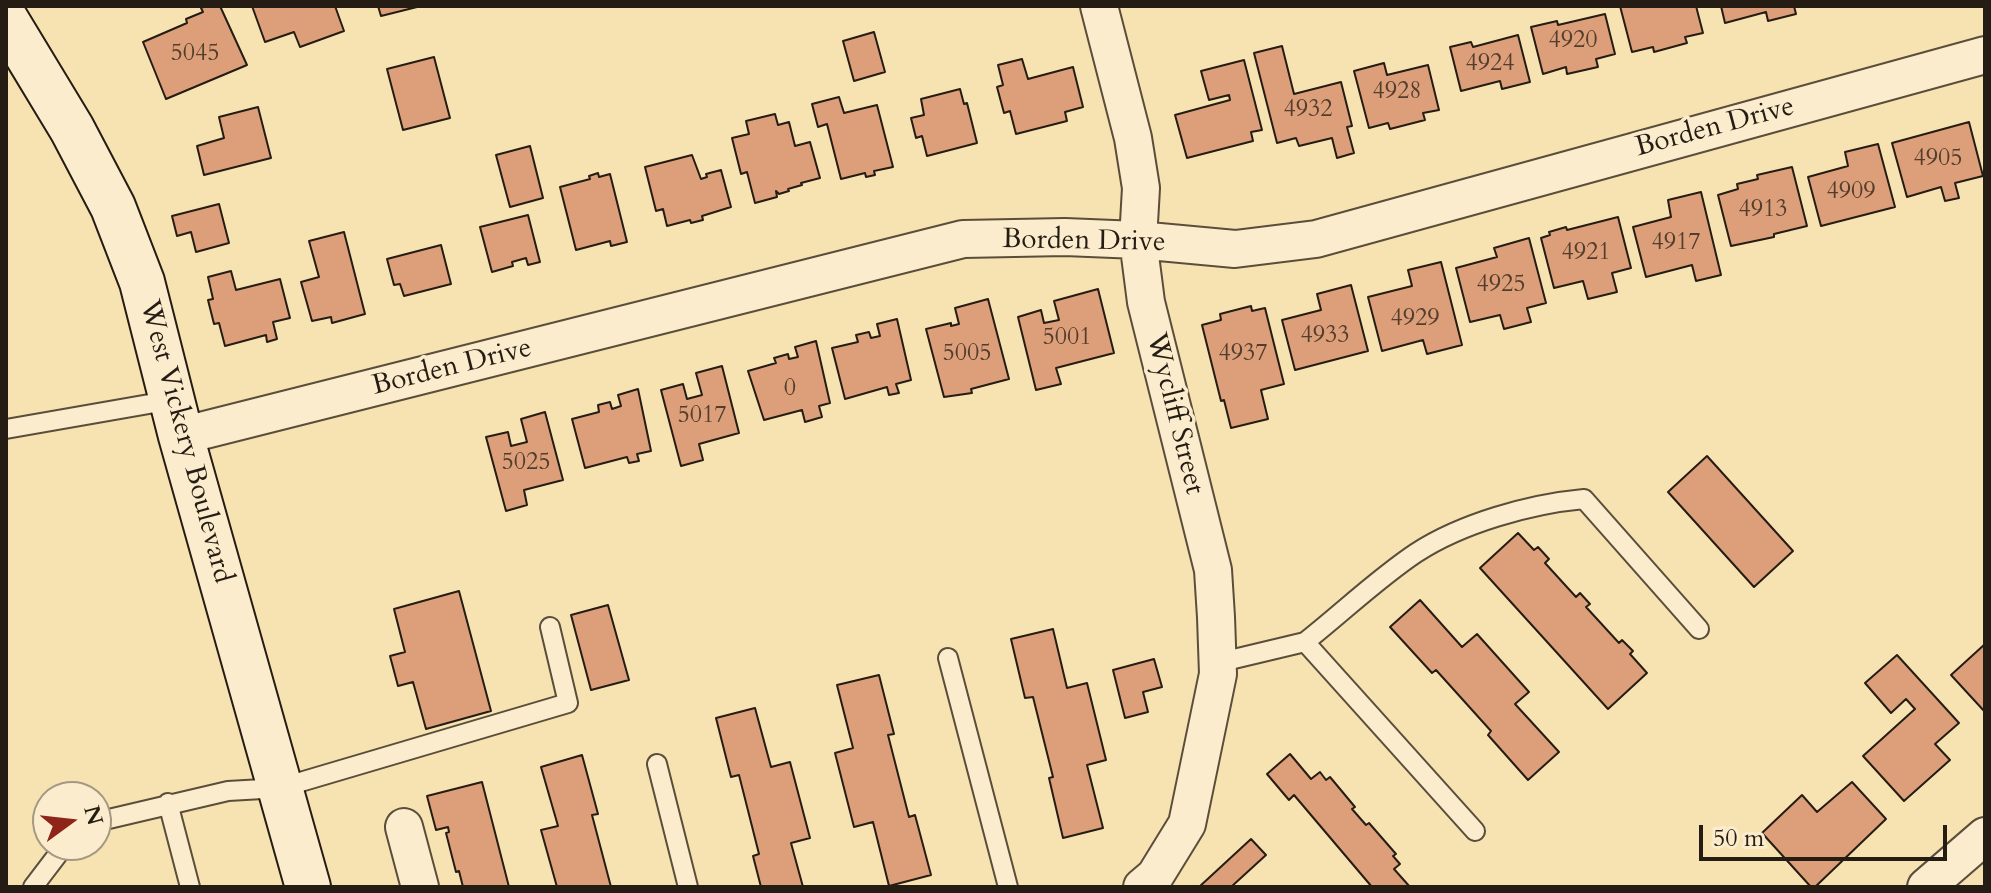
<!DOCTYPE html>
<style>
body{margin:0}
#map{position:relative;width:1991px;height:893px;overflow:hidden;background:#f7e2b2;font-family:Cardo,serif}
canvas{display:block}
.frame{position:absolute;inset:0;border:8px solid #251c13;pointer-events:none}
.north{position:absolute;left:32px;top:781px;width:80px;height:80px;box-sizing:border-box;background:#faeccd;border:2px solid #a59983;border-radius:50%;rotate:75deg;font-size:22px;font-weight:700;line-height:32px;text-align:center;color:#251c13}
.north::after{content:'';display:block;margin:auto;width:28px;height:36px;background:#8f2418;clip-path:polygon(50% 0,100% 100%,50% 72%,0 100%)}
.scale{position:absolute;left:1699px;top:825px;width:248px;height:36px;box-sizing:border-box;border:4px solid #251c13;border-top:0;padding-left:10px;font-size:24px;line-height:28px;white-space:nowrap;color:#251c13;-webkit-text-stroke:6px #faeccd;paint-order:stroke}
</style>
<div id="map">
<canvas width="1991" height="893"></canvas>
<div class="frame"></div>
<div class="north">N</div>
<div class="scale">50 m</div>
</div>
<script>
const ctx = document.querySelector('canvas').getContext('2d');
ctx.lineJoin = 'round';
function fillPath(path, color) {
  ctx.fillStyle = color;
  ctx.fill(path, 'evenodd');
}
function trace(path, color, width, dash) {
  ctx.strokeStyle = color;
  ctx.lineWidth = width;
  ctx.lineCap = dash ? 'butt' : 'round';
  ctx.setLineDash(dash || []);
  ctx.stroke(path);
}
function drawText(font, color, halo, rows, align = 'center') {
  ctx.font = font + ' Cardo,serif';
  ctx.lineWidth = 7;
  ctx.setLineDash([]);
  ctx.textBaseline = 'middle';
  ctx.strokeStyle = halo;
  ctx.fillStyle = color;
  for (const [text, x, y, turn = 0] of rows) {
    ctx.save();
    ctx.translate(x, y);
    ctx.rotate((+turn || 0) * Math.PI / 180);
    ctx.textAlign = isNaN(turn) ? turn : align;
    if (halo) ctx.strokeText(text, 0, 0);
    ctx.fillText(text, 0, 0);
    ctx.restore();
  }
}
const building = new Path2D(`
 M206,6h14l27,59 -81,34 -23,-57 44,-19 -1,-4 17,-7 -2,-4z
 M252,6h83l9,25 -44,16 -6,-15 -29,10z
 M378,6h43l-40,10z
 M1620,6h76l7,27 -18,4 2,6 -33,9 -1,-5 -21,5z
 M1721,6h73l2,8 -28,7 -2,-9 -41,11z
 M1605,14l10,40 -19,5 2,8 -31,7 -1,-7 -23,7 -12,-47 26,-6 1,4z
 M874,32l11,40 -31,9 -11,-40z
 M1518,35l12,47 -28,7 -2,-8 -39,10 -11,-44 21,-5 2,5z
 M1282,46l12,48 47,-12 11,44 -5,1 7,26 -17,5 -5,-20 -33,8 -3,-8 -19,5 -23,-90z
 M434,57l16,61 -47,12 -16,-61z
 M1022,59l6,20 45,-12 10,40 -18,5 2,9 -51,13 -6,-23 -6,2 -7,-26 6,-2 -5,-20z
 M1244,60l18,70 -11,2 2,9 -66,17 -12,-43 55,-15 -1,-5 -20,5 -8,-29z
 M1384,63l3,12 41,-10 11,45 -16,3 2,7 -35,9 -2,-6 -19,5 -15,-57z
 M960,89l4,15 3,-1 10,40 -50,13 -5,-20 -6,2 -5,-20 13,-3 -3,-16z
 M839,97l5,16 33,-8 16,62 -19,4 1,4 -9,2 -1,-4 -24,6 -14,-55 -9,3 -6,-23z
 M258,107l13,51 -67,17 -7,-29 27,-8 -5,-21z
 M775,114l3,11 11,-3 6,24 15,-4 10,36 -19,5 1,2 -14,4 1,2 -10,3 -3,-3 1,6 -22,6 -8,-31 -6,2 -9,-36 17,-4 -3,-13z
 M1969,122l14,54 -28,7 4,15 -14,3 -4,-14 -34,10 -15,-54z
 M1878,144l17,63 -74,19 -13,-49 40,-11 -3,-14z
 M530,146l13,52 -33,9 -14,-52z
 M692,155l9,24 6,-2 -1,-3 15,-4 10,37 -29,9 1,4 -12,3 -1,-3 -23,6 -4,-17 -7,2 -11,-44z
 M1792,167l15,59 -33,8v3l-43,9 -13,-51 20,-6 -1,-5 21,-5 -1,-4z
 M598,173l1,4 11,-3 17,68 -16,4 -1,-5 -34,9 -16,-63 30,-8 -1,-3z
 M1701,192l20,83 -25,6 -4,-16 -46,12 -13,-50 38,-10 -3,-17z
 M219,204l10,39 -33,9 -5,-20 -14,4 -5,-20z
 M528,215l12,47 -12,3 -2,-7 -14,4 1,4 -21,6 -12,-45z
 M1618,217l13,51 -19,5 5,19 -29,7 -5,-18 -29,7 -13,-50 9,-3 -1,-3 17,-5 1,3z
 M344,232l21,82 -33,9 -1,-6 -19,4 -11,-39 18,-5 -10,-36z
 M1529,238l17,65 -19,5 4,14 -27,7 -4,-14 -30,7 -14,-54 41,-11 -3,-9z
 M441,245l10,39 -47,12 -4,-12 -6,1 -7,-26z
 M1441,262l21,83 -35,9 -4,-14 -41,11 -14,-54 44,-11 -4,-16z
 M231,271l5,19 44,-11 10,39 -17,4 4,17 -10,3 -1,-7 -41,11 -6,-23 -5,1 -6,-24 5,-1 -5,-22z
 M1351,285l17,66 -73,19 -13,-50 39,-10 -4,-16z
 M1098,289l16,64 -58,15 5,16 -25,6 -18,-73 23,-7 3,13 15,-3 -5,-19z
 M988,299l21,80 -38,10 1,4 -28,4 -18,-68 25,-6v3l8,-2 -4,-16z
 M1251,306l1,5 13,-3 19,76 -23,6 7,29 -37,9 -7,-28 -3,1 -19,-76 19,-5 -1,-6z
 M897,319l14,61 -15,4 3,9 -10,2 -2,-8 -42,12 -13,-51 26,-6 -2,-7 13,-3 2,6 9,-2 -3,-12z
 M816,341l14,62 -11,3 3,11 -17,5 -3,-12 -38,10 -16,-49 28,-8 -2,-5 14,-4 1,5 9,-2 -3,-10z
 M722,366l17,67 -40,11 4,16 -22,6 -20,-76 22,-6 4,15 15,-4 -6,-22z
 M638,389l13,62 -14,3 2,7 -10,2 -2,-6 -42,11 -13,-49 27,-7 -1,-7 12,-3 2,7 9,-3 -3,-11z
 M545,412l18,68 -39,10 3,15 -21,6 -20,-74 22,-5 3,14 16,-4 -6,-23z
 M1707,456l86,95 -39,36 -86,-95z
 M1518,533l16,17 4,-3 11,12 -4,4 31,34 4,-4 10,11 -4,3 33,36 3,-3 11,11 -3,3 17,19 -39,36 -128,-141z
 M459,591l32,120 -65,18 -13,-47 -15,4 -8,-30 15,-4 -11,-43z
 M1420,600l42,47 15,-13 52,58 -14,12 44,48 -31,28 -40,-45 3,-4 -55,-61 -4,3 -42,-46z
 M608,605l21,75 -38,10 -20,-75z
 M1053,629l14,59 20,-5 19,77 -19,5 16,63 -40,10 -14,-60 4,-1 -20,-80 -8,1 -14,-59z
 M1985,644v68l-34,-37z
 M1897,655l62,68 -24,21 15,16 -46,41 -41,-45 52,-47 -9,-10 -15,14 -26,-30z
 M1154,659l8,28 -19,5 5,20 -23,6 -12,-48z
 M879,675l15,59 -6,1 21,82 6,-2 16,60 -42,11 -16,-64 -19,5 -19,-74 18,-5 -16,-63z
 M755,708l16,59 19,-5 20,76 -19,5 12,44h-42l-8,-31 6,-2 -20,-79 -8,2 -15,-59z
 M1290,754l21,25 9,-7 6,8 4,-3 25,30 -3,2 14,16 3,-2 27,31 -3,2 7,8 -6,5 16,18h-38l-78,-92 -5,5 -22,-26z
 M582,755l16,59 -6,1 19,72h-54l-16,-57 17,-4 -17,-59z
 M482,782l27,105h-46l-4,-16 -3,1 -10,-39 3,-1 -1,-5 -12,3 -9,-34z
 M1852,782l34,37 -71,68h-4l-49,-54 40,-38 15,17z
 M1251,839l15,16 -35,32h-32z`);
const lane = new Path2D(`
 M6,429l166,-29
 M1305,642c37,-29 72,-63 111,-89 46,-30 114,-49 168,-54l115,130
 M948,658l60,229
 M1217,663l88,-21 170,189
 M657,764l31,123
 M168,803l22,84
 M96,822l132,-31 52,-3 288,-85 -18,-76
 M33,887l32,-42`);
const street = new Path2D(`
 M1099,6l34,132 8,50 -3,52 8,62 67,268 3,47 2,57 -31,150 -32,52 -13,11
 M181,436l782,-197 102,-2 73,3 97,9 81,-10 669,-184
 M404,827l16,60
 M1926,887l59,-51`);
const secondary = new Path2D(`
 M6,20l66,109 41,78 29,75 39,154 127,451`);
const numberNames = [
 ["4920",1573,41],
 ["5045",195,54],
 ["4924",1490,64],
 ["4928",1397,92],
 ["4932",1308,110],
 ["4905",1938,159],
 ["4909",1851,192],
 ["4913",1763,210],
 ["4917",1676,243],
 ["4921",1586,253],
 ["4925",1501,285],
 ["4929",1415,319],
 ["4933",1325,336],
 ["5001",1067,338],
 ["5005",967,354],
 ["4937",1243,354],
 ["0",790,389],
 ["5017",702,416],
 ["5025",526,463]
];
const streetNames = [
 ["Borden Drive",1715,128,-15],
 ["Borden Drive",1084,242,1],
 ["Borden Drive",452,368,-14],
 ["Wycliff Street",1174,414,76],
 ["West Vickery Boulevard",185,442,75]
];
fillPath(building, '#dc9f7a');
trace(building, '#251c13', 2);
trace(lane, '#5a4e3b', 22);
trace(street, '#5a4e3b', 40);
trace(secondary, '#251c13', 48);
trace(lane, '#faeccd', 18);
trace(street, '#faeccd', 36);
trace(secondary, '#faeccd', 44);
drawText('24px', '#533d2d', null, numberNames);
drawText('28px', '#251c13', '#faeccd', streetNames);
</script>
